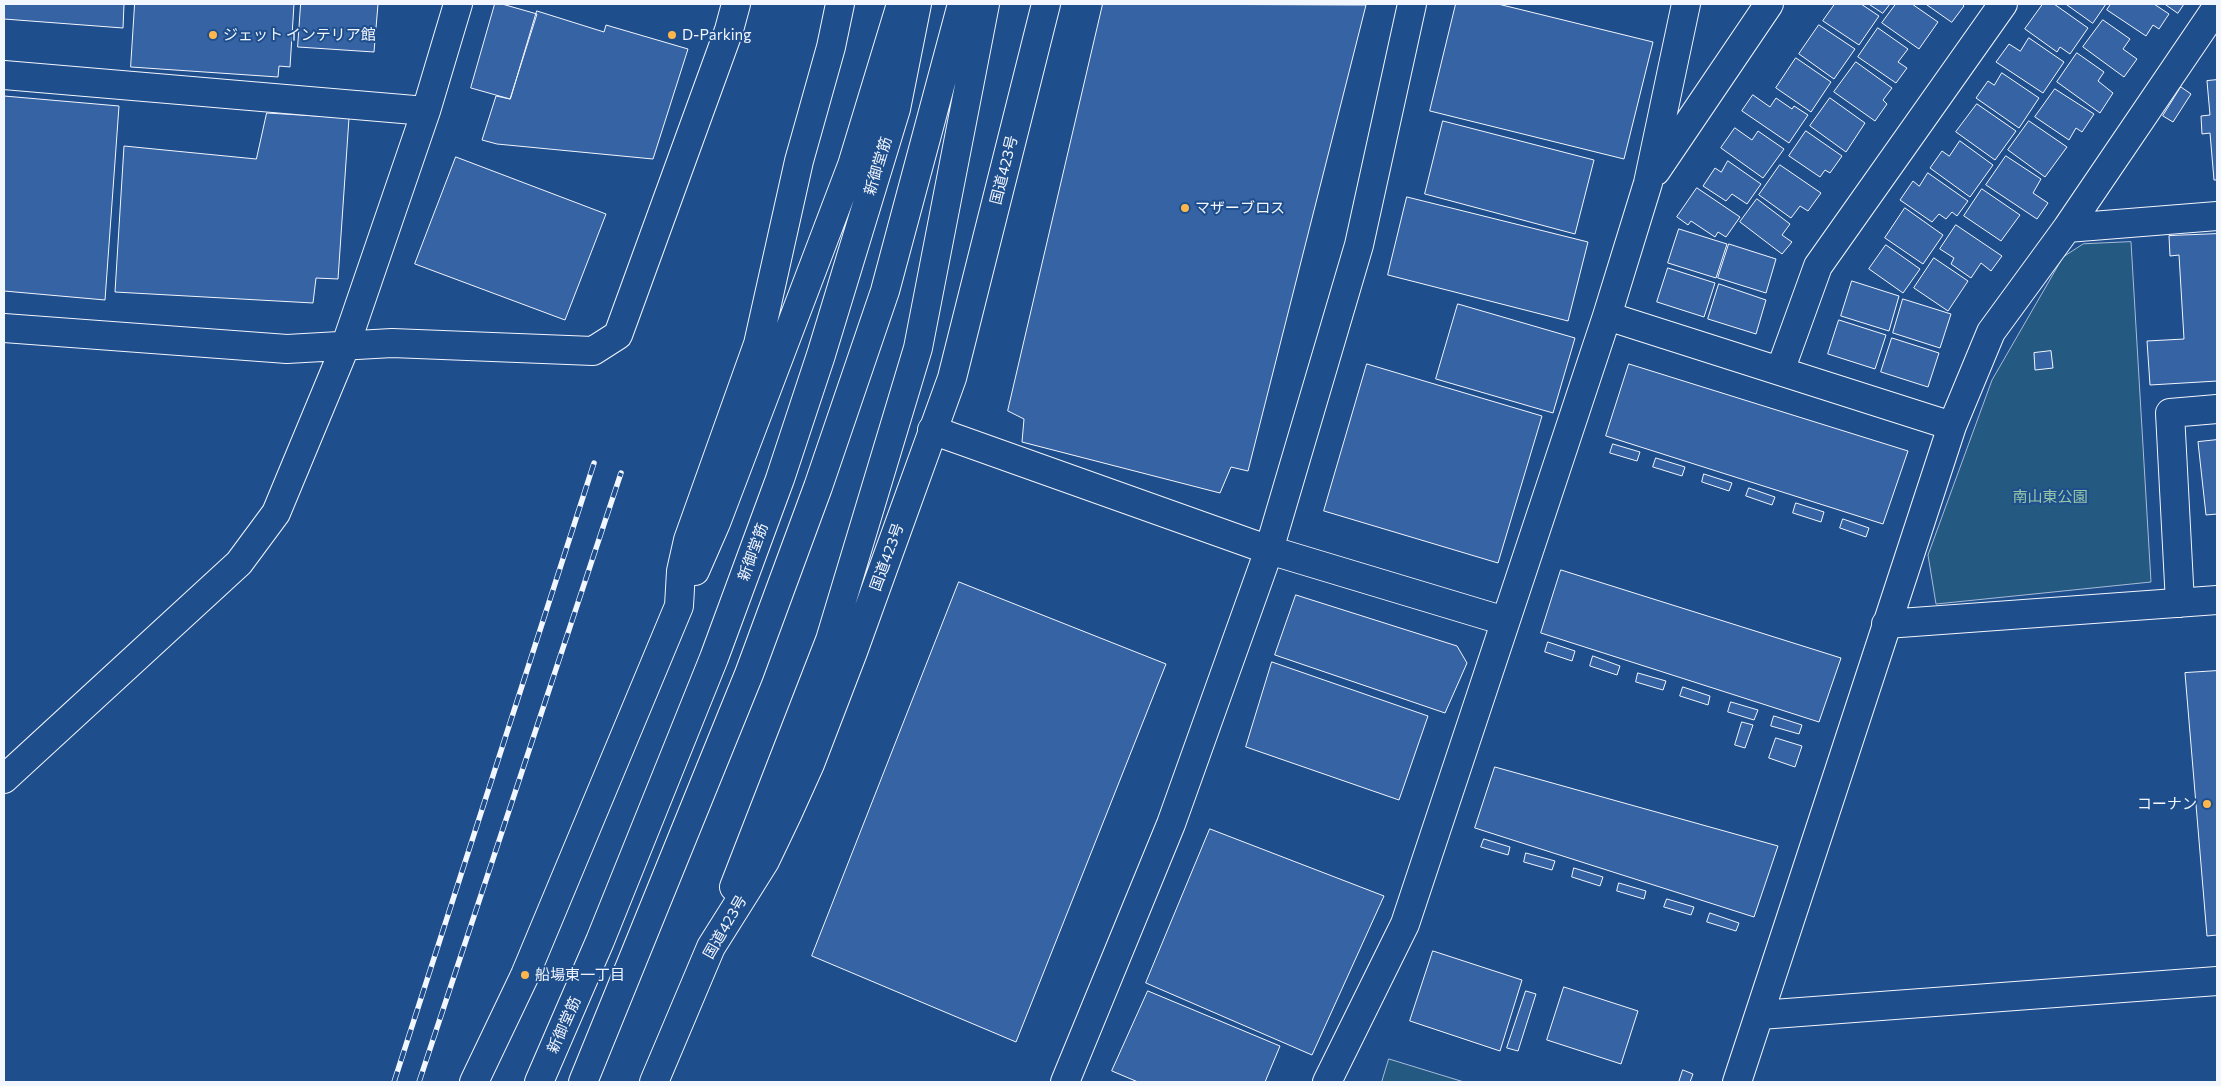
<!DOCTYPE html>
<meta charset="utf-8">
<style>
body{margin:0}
#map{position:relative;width:2221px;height:1086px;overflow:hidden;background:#1f4e8c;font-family:Commissioner,sans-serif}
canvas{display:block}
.frame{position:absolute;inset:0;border:5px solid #f2f6ff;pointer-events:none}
</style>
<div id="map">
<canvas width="2221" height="1086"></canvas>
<div class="frame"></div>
</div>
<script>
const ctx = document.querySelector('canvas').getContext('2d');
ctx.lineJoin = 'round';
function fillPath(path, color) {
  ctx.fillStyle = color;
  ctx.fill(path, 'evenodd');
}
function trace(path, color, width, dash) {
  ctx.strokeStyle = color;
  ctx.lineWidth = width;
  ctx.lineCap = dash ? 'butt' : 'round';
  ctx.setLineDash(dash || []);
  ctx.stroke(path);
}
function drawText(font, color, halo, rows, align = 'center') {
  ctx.font = font + ' Commissioner,"Noto Sans JP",sans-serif';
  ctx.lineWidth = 4;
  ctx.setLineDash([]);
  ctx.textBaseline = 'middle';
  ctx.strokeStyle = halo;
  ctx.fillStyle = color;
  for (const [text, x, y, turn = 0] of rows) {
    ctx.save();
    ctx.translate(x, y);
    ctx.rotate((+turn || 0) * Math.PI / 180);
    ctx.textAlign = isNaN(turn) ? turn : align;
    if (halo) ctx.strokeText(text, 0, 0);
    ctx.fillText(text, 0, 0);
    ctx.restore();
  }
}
const green = new Path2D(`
 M2131,242l20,340 -215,22 -8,-49 64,-175 71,-123 20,-13z
 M1389,1059l75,23h-82z`);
const building = new Path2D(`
 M4,4h120l-1,24 -119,-9z
 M135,4h159l-4,63 -11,-1 -1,11 -147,-10z
 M301,4h77l-4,48 -76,-5z
 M495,4h7l35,10 -27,85 -39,-11z
 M1103,4l263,1 -118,466 -17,-4 -11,26 -198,-51 2,-23 -16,-8z
 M1456,4h42l155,38 -29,117 -194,-48z
 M1835,4h26l18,12 -20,29 -36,-24z
 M1869,4h21l-7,9z
 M1896,4h16l26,18 -19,27 -37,-26z
 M1926,4h36l2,2 -12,16z
 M2043,4h11l34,24 -18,26 -10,-7 -3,5 -32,-23z
 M2066,4h40l-13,19z
 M2111,4h43l15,10 -10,15 -6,-4 -7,11 -39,-26z
 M2165,4h19l-6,9z
 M537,11l67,21 2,-7 82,24 -35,110 -156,-15 -15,-4 14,-44 14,3z
 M2103,20l27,19 -7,10 14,10 -13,18 -41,-30z
 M1819,25l36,24 -21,30 -35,-25z
 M1878,28l30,21 -10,13 9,6 -11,15 -38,-26z
 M2029,38l35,24 -21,31 -47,-31 13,-18 11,7z
 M2077,53l27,19 -6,9 15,12 -13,20 -43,-31z
 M1796,58l35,24 -20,30 -35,-24z
 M1856,62l36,26 -9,12 4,4 -12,17 -41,-29z
 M2002,73l37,25 -20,30 -43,-30 12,-17 6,4z
 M2217,80v100h-3l-4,-47 -8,1 -1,-18 9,-1 -3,-34z
 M2181,87l10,7 -18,28 -10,-6z
 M2055,89l39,25 -12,18 -6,-4 -7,12 -34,-23z
 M1753,95l17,12 6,-9 16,11 2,-3 14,9 -19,28 -47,-32z
 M4,96l115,10 -14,194 -101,-9z
 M1830,98l35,25 -19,29 -36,-26z
 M1977,104l39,27 -21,29 -39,-28z
 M267,113l82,5 -11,161 -22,-1 -3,25 -198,-11 9,-146 132,13z
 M1443,121l151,39 -19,74 -150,-40z
 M2029,121l38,26 -22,30 -37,-27z
 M1735,128l17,12 6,-9 26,18 -21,29 -42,-30z
 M1806,131l36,25 -12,17 -5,-3 -5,7 -31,-21z
 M1960,141l33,24 -23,32 -40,-29 12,-17 7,5z
 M2006,156l35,23 -8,14 15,10 -11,16 -51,-34z
 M456,157l150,57 -41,106 -150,-56z
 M1728,161l33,23 -14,20 -15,-10 -6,7 -23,-15 12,-18 6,4z
 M1780,165l41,28 -13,18 -8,-5 -9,12 -32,-23z
 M1928,173l40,28 -11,15 -5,-4 -6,7 -7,-5 -7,8 -32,-22 13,-19 6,5z
 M1697,188l43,29 -14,20 -8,-5 -3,5 -24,-16 -3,4 -11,-8z
 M1982,189l38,26 -19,26 -37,-25z
 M1407,197l181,45 -20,79 -180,-46z
 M1757,199l33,25 -8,11 10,7 -10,12 -42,-32z
 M1905,208l38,27 -20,29 -38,-26z
 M1956,225l46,31 -11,15 -10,-8 -10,15 -20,-14 3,-6 -14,-9z
 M1679,229l48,15 -11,34 -48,-15z
 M2217,234v147l-67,4 -3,-44 37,-2 -5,-84 -9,1 -1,-20z
 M1729,244l47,15 -10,34 -48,-15z
 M1886,245l34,24 -17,24 -34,-24z
 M1934,258l34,23 -20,30 -34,-23z
 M1668,268l47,15 -11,34 -47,-15z
 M1852,281l47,15 -10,35 -48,-15z
 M1719,284l47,16 -10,34 -48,-15z
 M1903,299l48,15 -11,34 -47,-15z
 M1458,304l117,34 -22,75 -117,-34z
 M1839,320l47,15 -11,34 -47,-15z
 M1892,338l47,15 -11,34 -47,-15z
 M2051,351l2,17 -18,2 -1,-17z
 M1367,364l175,52 -44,147 -174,-52z
 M1629,364l279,87 -25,73 -277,-88z
 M2217,440v74l-11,1 -8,-73z
 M1613,444l27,8 -3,9 -27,-8z
 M1656,458l29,9 -3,9 -29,-9z
 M1704,474l28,9 -3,8 -27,-9z
 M1749,488l26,9 -3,8 -26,-9z
 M1796,503l28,9 -3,10 -28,-9z
 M1843,519l26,9 -3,9 -26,-9z
 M1561,570l280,88 -22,64 -278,-89z
 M959,582l207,82 -150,378 -204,-86z
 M1296,595l161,51 10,17 -22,50 -170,-58z
 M1548,642l27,9 -3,10 -27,-9z
 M1593,656l27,10 -3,9 -27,-9z
 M1272,662l156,54 -29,84 -153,-53z
 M2217,671v264l-10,1 -22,-263z
 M1638,673l28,8 -3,9 -27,-8z
 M1683,687l27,9 -2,9 -28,-9z
 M1731,702l27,8 -4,10 -26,-8z
 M1774,716l28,9 -3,9 -28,-8z
 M1742,722l11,3 -8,23 -10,-3z
 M1776,738l26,8 -7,21 -26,-9z
 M1495,767l283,79 -24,71 -279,-89z
 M1210,829l174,67 -72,159 -166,-72z
 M1484,839l26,8 -2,8 -27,-8z
 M1526,853l29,8 -3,9 -28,-8z
 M1574,868l29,9 -3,9 -28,-9z
 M1619,883l27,8 -2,8 -27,-8z
 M1667,899l27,8 -3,8 -27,-8z
 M1710,913l29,10 -3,8 -29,-9z
 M1433,951l89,29 -22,71 -90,-30z
 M1564,987l74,24 -17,53 -74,-24z
 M1148,991l132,55 -15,36h-127l-26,-11z
 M1526,991l10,3 -18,57 -11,-3z
 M1683,1070l10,4 -3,8h-11z`);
const minor = new Path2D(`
 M4,75l422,36
 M1656,171l113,-167
 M2067,228l150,-12
 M1607,316l345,110
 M4,328l283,21 105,-6 201,8 25,-16 111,-305 7,-26
 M1780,371l38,-105 185,-262
 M932,430l337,120 236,71
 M2180,603l-10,-190 47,-4
 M1886,624l331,-24
 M4,779l235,-216 37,-50 69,-166 81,-236 32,-107
 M1760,1015l457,-34
 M1065,1082l106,-258 98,-274 90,-305 53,-241
 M1327,1082l78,-158 202,-608 41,-133 38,-179
 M1737,1082l215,-656 39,-94 76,-104 150,-221`);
const highway = new Path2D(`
 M695,571l21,-48 136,-358 49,-161
 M734,887l96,-247 88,-292 67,-344
 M474,1082l51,-107 154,-369 2,-35 7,-31 70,-196 41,-183 32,-114 9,-43
 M539,1082l61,-141 114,-283 66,-179 41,-124 75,-246 21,-105
 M583,1082l166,-408 69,-187 67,-196 77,-287
 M654,1082l57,-135 54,-86 22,-46 23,-51 43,-112 99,-274 94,-374`);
const rail = new Path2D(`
 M394,1082l200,-619
 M419,1082l202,-609`);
const markers = [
 [213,35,5,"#ffb74d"],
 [672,35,5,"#ffb74d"],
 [1185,208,5,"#ffb74d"],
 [2207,804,5,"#ffb74d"],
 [525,975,5,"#ffb74d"]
];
const poiNames = [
 ["ジェット インテリア館",223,35],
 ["D-Parking",682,35],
 ["マザーブロス",1195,208],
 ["コーナン",2197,804,"right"],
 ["船場東一丁目",535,975]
];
const streetNames = [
 ["新御堂筋",878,166,-73],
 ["国道423号",1004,170,-76],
 ["新御堂筋",753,552,-70],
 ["国道423号",887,557,-70],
 ["国道423号",725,927,-60],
 ["新御堂筋",564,1025,-66]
];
const parkNames = [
 ["南山東公園",2050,497]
];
fillPath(green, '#245a82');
trace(green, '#a8bbd7', 1);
fillPath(building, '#3563a3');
trace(building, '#f2f6ff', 1);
trace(minor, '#f2f6ff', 30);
trace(highway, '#f2f6ff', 30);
trace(minor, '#1f4e8c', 28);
trace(highway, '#1f4e8c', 28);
trace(rail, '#f2f6ff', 5.5);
trace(rail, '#1f4e8c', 4, [11]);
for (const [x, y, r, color] of markers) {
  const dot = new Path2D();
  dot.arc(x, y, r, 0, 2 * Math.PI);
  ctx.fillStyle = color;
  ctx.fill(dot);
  trace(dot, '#1f4e8c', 2);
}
drawText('15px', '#f2f6ff', '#1f4e8c', poiNames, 'left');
drawText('15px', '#f2f6ff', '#1f4e8c', streetNames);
drawText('15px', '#97c8a6', '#1f4e8c', parkNames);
</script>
